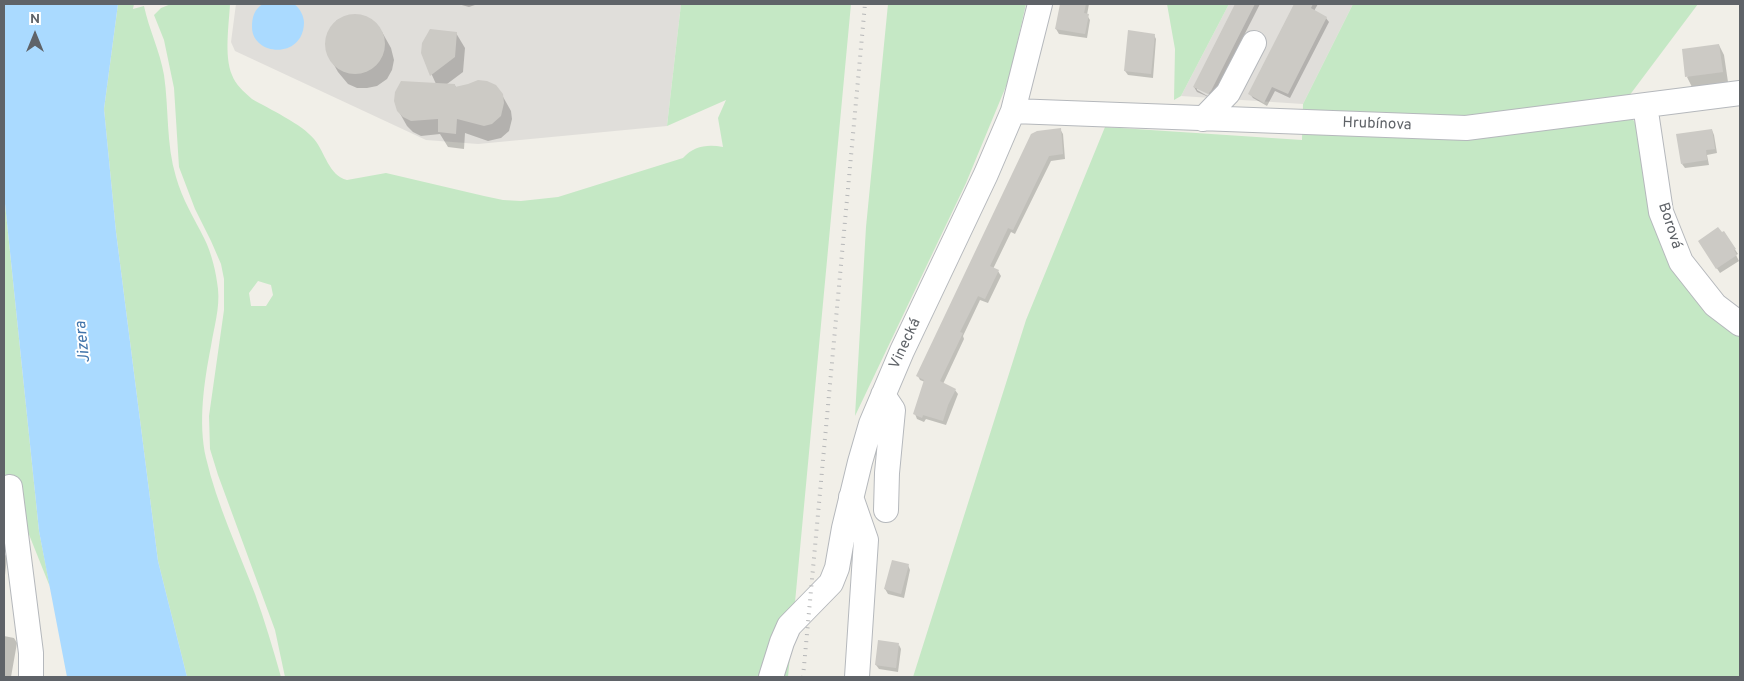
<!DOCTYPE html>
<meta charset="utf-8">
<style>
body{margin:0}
#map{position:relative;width:1744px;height:681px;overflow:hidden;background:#f1efe8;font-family:Overpass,sans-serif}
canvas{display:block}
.frame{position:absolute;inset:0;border:5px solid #5f6368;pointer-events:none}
.north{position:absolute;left:10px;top:10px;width:50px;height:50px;-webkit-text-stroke:4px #fff;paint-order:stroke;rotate:0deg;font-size:14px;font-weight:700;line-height:20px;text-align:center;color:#5f6368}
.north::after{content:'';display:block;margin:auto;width:18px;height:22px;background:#5f6368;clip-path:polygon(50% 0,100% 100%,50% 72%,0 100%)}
</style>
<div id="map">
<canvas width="1744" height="681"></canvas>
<div class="frame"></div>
<div class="north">N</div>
</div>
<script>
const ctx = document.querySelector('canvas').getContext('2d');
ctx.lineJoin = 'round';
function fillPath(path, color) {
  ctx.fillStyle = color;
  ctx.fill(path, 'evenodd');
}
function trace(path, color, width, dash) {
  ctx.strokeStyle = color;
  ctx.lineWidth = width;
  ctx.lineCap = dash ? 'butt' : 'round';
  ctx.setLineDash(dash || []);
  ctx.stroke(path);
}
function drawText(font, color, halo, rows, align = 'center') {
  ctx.font = font + ' Overpass,sans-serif';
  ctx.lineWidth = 4;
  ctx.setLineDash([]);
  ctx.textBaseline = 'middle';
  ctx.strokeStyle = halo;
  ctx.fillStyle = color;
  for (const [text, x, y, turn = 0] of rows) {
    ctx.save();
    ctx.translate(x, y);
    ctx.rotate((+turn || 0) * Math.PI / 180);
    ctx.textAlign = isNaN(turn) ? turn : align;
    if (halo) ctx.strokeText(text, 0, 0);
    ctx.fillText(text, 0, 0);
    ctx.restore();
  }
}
const industrial = new Path2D(`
 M236,4h445l-14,122 -189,18 -52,-4 -191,-89 -4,-9z
 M1229,4h124l-50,100 -122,-8z`);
const green = new Path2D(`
 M118,4h16l-1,5 11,-3c5,24 16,45 20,69 5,34 2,69 12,102 6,22 18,41 28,61 8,16 12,34 14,51 2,19 -4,38 -7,57 -7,36 -13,76 -5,112 11,47 32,91 49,136 10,27 18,55 26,83h-94l-29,-116 -42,-329 -12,-123z
 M171,4h59c-1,20 -6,52 2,71 3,9 12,17 20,24 17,10 50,25 62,40 11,13 15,37 33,41l39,-7 98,23 19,4 18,1 37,-4 125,-39c11,-12 24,-14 40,-11l-5,-29 8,-18 -59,26 14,-122h170l-63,673h-503l-10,-47 -57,-155 -8,-26 -1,-33 15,-106v-31l-3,-15 -10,-23 -16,-32 -16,-42 -5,-79 -10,-48 -10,-25 7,-7zM258,281l13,4 2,10 -7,11h-15l-2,-13z
 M888,4h138l-17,75 -43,104 -111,233 11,-189z
 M1167,4h62l-48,92 -7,4 1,-51z
 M1353,4h345l-75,100 18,28 9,84 21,53 39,43 30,23v342h-827l113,-357 79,-193 197,13 1,-36z
 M4,194l35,337 11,56 -46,-115z`);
const water = new Path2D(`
 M4,4h114l-14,105 12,123 42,329 29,116h-120l-28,-146 -35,-337z
 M263,4h31c6,4 10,12 10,19 -1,37 -52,33 -52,4 0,-9 2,-18 11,-23z`);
const shadow = new Path2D(`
 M458,4h20l-9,3z
 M1061,4h28l-2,11 3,5 -3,18 -28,-4 -3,-5z
 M1236,4h24l-47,92 -16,-9v3l14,8 -14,-6 -3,-5z
 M1295,4h23l-4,7 12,7 3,4 -39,76 -15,-7 -8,15 -14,-8 -3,-4z
 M352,15l15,2 15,15 9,16 3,12 -2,10 -5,9 -10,7 -10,2h-10l-9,-4 -10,-12 -9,-16 -2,-13 1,-10 9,-13z
 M456,33l9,15 -2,24 -16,12 8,1 1,3 46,7 9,16 1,8 -3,12 -8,7 -13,3 -23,-8 -1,16 -16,-2 -8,-13 -19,2 -8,-4 -6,-6 -9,-16 38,-26 -14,-31z
 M1154,35l2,4 -3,39 -25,-3 -3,-4z
 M1719,45l5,10 4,27 -36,5 -5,-10z
 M1060,129l3,5 2,25 -14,2 -36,73 -4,-2 -18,37 5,2 3,5 -13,27 -8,-3 -17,36 1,3 -21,45 12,6 3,4 -12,31 -20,-6 -2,3 -7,-3 -2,-5 10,-32 -5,-2 -2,-4z
 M1712,130l2,5 3,18 -10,2 2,10 -24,3 -3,-4z
 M1724,233l14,21 -2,1 3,6 -19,12 -18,-27z
 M4,552l3,6 -3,26z
 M908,565l2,5 -6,28 -16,-4 -3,-5z
 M4,636l10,2 3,5 -6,34h-7z
 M899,645l2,4 -3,23 -19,-3 -3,-4z`);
const building = new Path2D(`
 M1060,4h26l-2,9 5,1 -4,20 -30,-5z
 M1235,4h20l-44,87 -3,3 -15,-7z
 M1294,4h19l-2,4 16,9 -39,77 -16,-7 -8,16 -16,-9z
 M325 44a30 30 0 1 1 60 0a30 30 0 1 1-60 0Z
 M430,29l27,3 -2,25 -25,19 -9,-23 1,-10z
 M1128,30l27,4 -4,40 -27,-3z
 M1719,44l4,28 -38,5 -3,-28z
 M478,80l9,1 9,4 7,9 1,9 -3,13 -9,8 -8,2 -27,-7 -1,15 -18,-2v-13l-27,2 -8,-4 -6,-6 -3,-10 1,-9 6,-11 54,3v3l13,-3z
 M1061,128l2,26 -14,2 -36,74 -5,-2 -18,38 9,4 -14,29 -7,-3 -18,36 3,1 -23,48 16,8 -8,16 -5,16 -20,-6 -1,3 -9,-4 11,-34 -8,-4 115,-242 6,-3z
 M1712,129l3,20 -9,1 1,10 -26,4 -5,-30z
 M1718,227l4,5 2,-1 12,18 -2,1 3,5 -21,14 -18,-28z
 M892,560l17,4 -8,30 -17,-5z
 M878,640l21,3 -3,25 -21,-3z`);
const minor = new Path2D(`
 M1645,105l16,107 20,50 34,43 25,19
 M1013,111l453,17 274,-35
 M1203,119l25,-26 26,-50
 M883,395l10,15 -6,63 -1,37
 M10,487l21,166v24
 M851,497l15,43 -9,137
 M771,677l11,-35 7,-16 42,-43 6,-15 7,-40 16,-66 11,-38 31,-73 84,-177 27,-63 27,-107`);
const rail = new Path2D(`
 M803,677l62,-673`);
const streetNames = [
 ["Hrubínova",1377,125,2],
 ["Borová",1669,226,72],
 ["Vinecká",906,344,-65]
];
const waterNames = [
 ["Jizera",84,342,-96]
];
fillPath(industrial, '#e0deda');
fillPath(green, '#c5e8c5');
fillPath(water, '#aadaff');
fillPath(shadow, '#0003');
fillPath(building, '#cccac5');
trace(minor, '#b5b8bc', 26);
trace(minor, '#fff', 24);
trace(rail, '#b6b7b8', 4, [1, 6]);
drawText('15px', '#5f6368', '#fff', streetNames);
drawText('italic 16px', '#4174aa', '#fff', waterNames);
</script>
